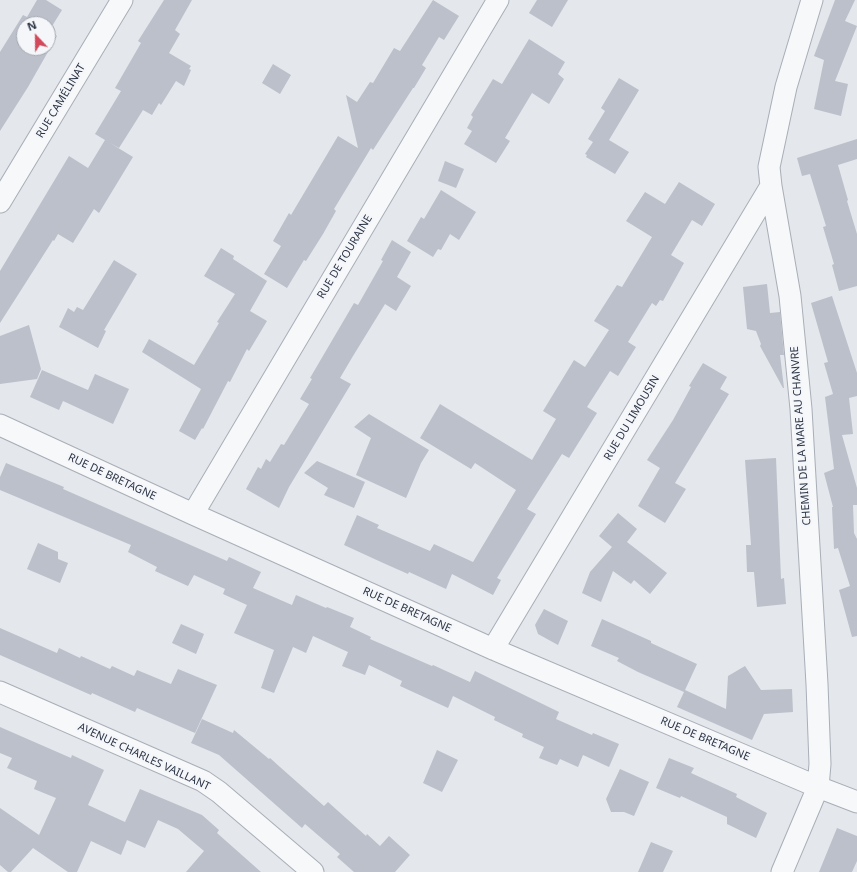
<!DOCTYPE html>
<meta charset="utf-8">
<style>
body{margin:0}
#map{position:relative;width:857px;height:872px;overflow:hidden;background:#e4e7ec;font-family:"Noto Sans",sans-serif}
canvas{display:block}
.north{position:absolute;left:16px;top:16px;width:40px;height:40px;box-sizing:border-box;background:#f4f6f9;border:1px solid #a4a8b1;border-radius:50%;rotate:338deg;font-size:11px;font-weight:700;line-height:16px;text-align:center;color:#2b3445}
.north::after{content:'';display:block;margin:auto;width:14px;height:18px;background:#d1495b;clip-path:polygon(50% 0,100% 100%,50% 72%,0 100%)}
</style>
<div id="map">
<canvas width="857" height="872"></canvas>
<div class="north">N</div>
</div>
<script>
const ctx = document.querySelector('canvas').getContext('2d');
ctx.lineJoin = 'round';
function fillPath(path, color) {
  ctx.fillStyle = color;
  ctx.fill(path, 'evenodd');
}
function trace(path, color, width, dash) {
  ctx.strokeStyle = color;
  ctx.lineWidth = width;
  ctx.lineCap = dash ? 'butt' : 'round';
  ctx.setLineDash(dash || []);
  ctx.stroke(path);
}
function drawText(font, color, halo, rows, align = 'center') {
  ctx.font = font + ' "Noto Sans",sans-serif';
  ctx.lineWidth = 4;
  ctx.setLineDash([]);
  ctx.textBaseline = 'middle';
  ctx.strokeStyle = halo;
  ctx.fillStyle = color;
  for (const [text, x, y, turn = 0] of rows) {
    ctx.save();
    ctx.translate(x, y);
    ctx.rotate((+turn || 0) * Math.PI / 180);
    ctx.textAlign = isNaN(turn) ? turn : align;
    if (halo) ctx.strokeText(text, 0, 0);
    ctx.fillText(text, 0, 0);
    ctx.restore();
  }
}
const building = new Path2D(`
 M37,0h9l16,10 -13,21 8,5 -29,51 -28,44v-79l23,-37 4,2zM24,24h24v24h-24z
 M164,0h28l-17,30 5,4 -11,19 22,13 -2,3 2,1 -7,16 -8,-5 -15,24 -2,-2 -7,12 -9,-5 -24,38 -9,-5 23,14 -34,56 -5,-4 -21,34 -15,-9 -4,7 -1,-1 -53,83v-52l69,-115 19,12 17,-28 -10,-6 26,-43 -6,-3 26,-45 -3,-2z
 M433,0l26,16 -15,24 -5,-3 -17,28 4,3 -12,20h-1l-40,62 -2,-2 -37,61 2,2 -13,23 -17,27 -2,-1 -17,28 -23,-14 17,-28 -8,-5 16,-28 2,2 47,-79 20,12 -12,-53 11,7 13,-20 3,1 21,-35 6,3z
 M537,0h31l-16,27 -23,-14z
 M835,0h20l-10,21 12,5 -22,55 13,3 -7,32 -27,-7 10,-49 -10,-4z
 M529,39l36,23 -7,12 6,5 -15,25 -17,-11 -27,45 5,3 -14,22 -32,-19 8,-13 -5,-3 6,-11 -2,-2 22,-36 9,5z
 M273,64l18,11 -11,19 -18,-11z
 M619,78l20,12 -30,50 20,12 -14,22 -29,-17 1,-2 -2,-1 8,-12 -5,-3 17,-28 -4,-3z
 M857,139v20l-19,6 10,35 -1,1 10,33v52l-18,5 -7,-26 2,-1 -11,-37 3,-1 -16,-52 -8,2 -5,-18z
 M445,161l19,8 -8,19 -18,-7z
 M679,182l36,22 -13,22 -10,-6 -21,35 13,8 -21,38 -3,-1 -4,6 -4,-3 -24,39 8,5 -18,29 -8,-5 -23,36 10,6 -28,45 -7,-4 -35,55 9,5 -39,64 4,2 -8,15 -41,-21 -6,15 -37,-17 -1,2 -27,-12 -37,-17 13,-30 22,10 -2,3 53,23 4,-7 39,18 43,-72 -41,-27 -4,6 -51,-31 20,-34 92,56 24,-41 -13,-8 31,-51 11,7 24,-37 -15,-9 23,-36 5,2 30,-50 -26,-16 19,-29 20,12z
 M441,190l35,22 -17,28 -9,-6 -9,16 -3,-1 -5,8 -26,-16 14,-24 3,2z
 M392,240l19,12 -14,25 14,9 -15,25 -11,-7 -32,52 -13,22 11,6 -62,103 -10,21 -33,-19 12,-22 3,2 5,-10 4,3 11,-18 3,1 25,-41 -9,-5 12,-20 -2,-1 44,-75 4,2 25,-44 -2,-1z
 M221,248l13,8 -1,3 34,22 -17,30 17,10 -18,30 -2,-2 -17,33 -2,-1 -25,48 -1,-1 -7,12 -16,-9 22,-42 -59,-37 7,-13 45,26 25,-42 -2,-1 18,-28 -31,-18z
 M114,260l23,14 -33,56 2,1 -8,17 -39,-21 9,-19 6,4 3,-5 6,3z
 M767,284l3,29 10,-1 4,43h-4l4,33h-1l-23,-42 1,-2 -5,-13 -9,-2 -4,-42z
 M832,296l25,77v23l-8,2 4,36 -11,1 15,53v17h-4l1,28 3,6v97l-5,1 -13,-47 11,-4 -12,-38 -4,1 -2,-42h1l-9,-34 10,-4 -9,-72 8,-3 -9,-31 4,-1 -17,-59z
 M29,325l12,44 -4,10 -37,5v-48z
 M703,363l24,14 -7,12 9,5 -54,89 11,6 -21,34 -27,-17 22,-38 -13,-8 26,-40 18,-33 -2,-1z
 M42,370l46,20 7,-16 34,15 -16,35 -50,-23 -4,9 -29,-13z
 M369,414l60,36 -8,13 -15,35 -50,-23 15,-37 -17,-11z
 M776,458l5,121 3,-1 2,26 -29,3 -3,-35h-7l-1,-27h5l-6,-85z
 M317,461l48,21 -11,26 -30,-13 4,-7 -24,-15z
 M6,463l58,24 -1,2 164,72 2,-4 32,15 -8,16 39,17 4,-10 30,13 1,-1 27,11 -4,9 21,10 -1,2 62,27 1,-1 37,17 5,-11 84,41 -3,7 36,16 1,-2 26,11 -10,23 -26,-12 -5,12 -18,-8 -3,6 -18,-7 5,-11 -22,-10 1,-3 -29,-14 1,-3 -42,-21 -5,12 -48,-22 2,-5 -33,-16 -4,10 -23,-9 6,-14 -35,-16 -7,17 -13,-6 -19,46 -13,-5 13,-38 -40,-17 13,-28 -24,-11 2,-5 -31,-14 -6,11 -33,-15 2,-4 -29,-15 3,-7 -131,-55v-13z
 M618,513l19,16 -10,13 40,31 -17,21 -16,-14 -3,4 -18,-13 -12,31 -19,-9 8,-21 22,-25 -13,-11z
 M38,543l20,9v7l10,4 -8,20 -33,-14z
 M544,609l24,12 -10,24 -20,-11 -3,-9z
 M602,619l49,22v2l46,21 -12,26 41,19 2,-33 17,-10 16,24 31,-1 1,23 -29,2 -12,26 -75,-33 7,-15 -46,-20 -21,-11 2,-3 -28,-12z
 M181,624l23,10 -8,20 -24,-11z
 M0,628l57,25 2,-5 21,10 1,-2 29,13 2,-3 22,10 3,-6 34,14 7,-15 39,16 -22,48 -58,-25 -2,4 -43,-19 -1,2 -91,-40z
 M202,719l31,14 1,-3 35,29 1,-1 10,9 44,39 4,-4 38,34 1,-2 13,12 9,-10 21,19 -15,17h-41l-17,-15 3,-3 -35,-30 -3,4 -83,-73 -28,-12z
 M0,727l71,31 1,-3 32,15 -16,35 37,17 15,-33 62,26 17,15 -2,3 44,39h-75l18,-21 -26,-22 -20,-9 -13,28 -18,-8 -6,15 -30,-14 -14,31h-9l-35,-24 -22,24h-3l-8,-7v-57l39,27 17,-37 -22,-9 3,-8 -30,-13 5,-10 -12,-5z
 M437,750l21,10 -16,32 -19,-9z
 M669,758l25,10 -3,5 46,21 -1,3 31,16 -11,25 -29,-14v-7l-46,-21 -1,2 -24,-10z
 M620,769l29,13 -15,34 -10,-4h-13l-5,-13z
 M837,828l20,8v25l-5,11h-33z
 M651,842l22,9 -10,21h-25z`);
const minor = new Path2D(`
 M0,202l122,-202
 M0,425l193,89 300,135 325,138 39,15
 M193,514l305,-514
 M493,649l278,-463
 M0,692l203,89 16,11 94,80
 M782,872l36,-85 2,-23 -3,-80 -16,-275 -11,-113 -19,-110 -2,-19 17,-80 26,-87`);
const streetNames = [
 ["RUE CAMÉLINAT",61,101,-59],
 ["RUE DE TOURAINE",345,257,-59],
 ["RUE DU LIMOUSIN",632,418,-59],
 ["CHEMIN DE LA MARE AU CHANVRE",801,436,-94],
 ["RUE DE BRETAGNE",112,477,25],
 ["RUE DE BRETAGNE",407,610,24],
 ["RUE DE BRETAGNE",705,739,23],
 ["AVENUE CHARLES VAILLANT",144,757,25]
];
fillPath(building, '#bbc0ca');
trace(minor, '#a9aeb7', 23);
trace(minor, '#f7f8fa', 21);
drawText('11px', '#2b3445', '#f4f6f9', streetNames);
</script>
